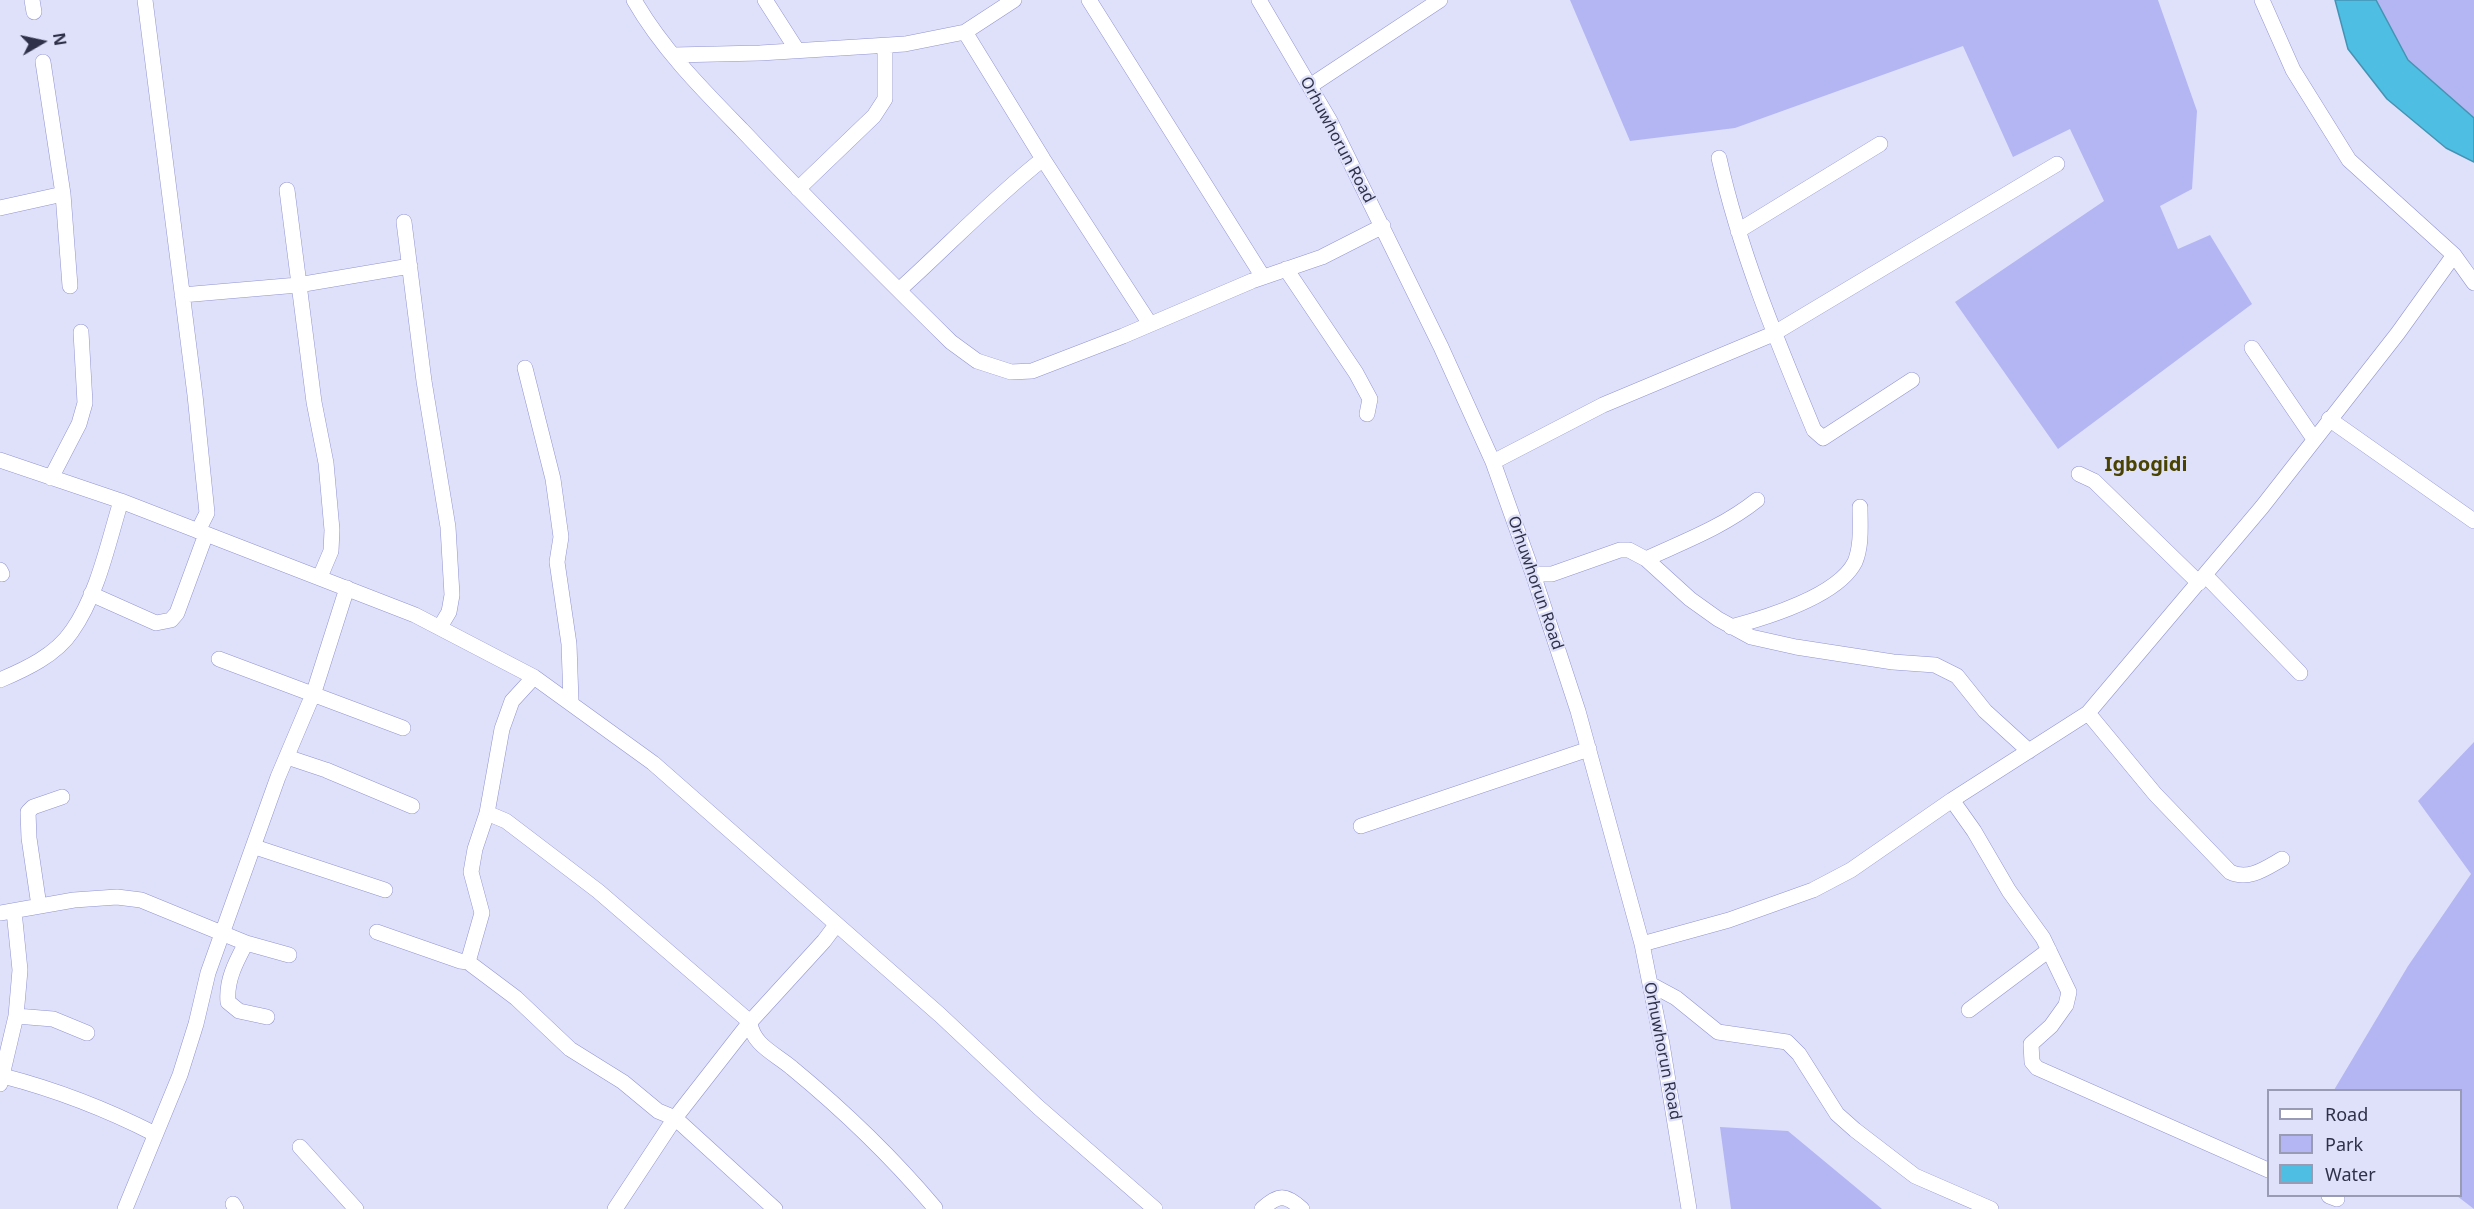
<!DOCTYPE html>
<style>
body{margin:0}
#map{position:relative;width:2474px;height:1209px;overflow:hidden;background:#dfe1fb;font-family:"Noto Sans",sans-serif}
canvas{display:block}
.legend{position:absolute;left:2267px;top:1089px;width:195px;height:108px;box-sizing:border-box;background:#dfe1fb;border:2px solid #999ab4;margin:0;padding:8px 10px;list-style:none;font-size:18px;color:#2f3049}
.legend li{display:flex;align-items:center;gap:12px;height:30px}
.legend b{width:30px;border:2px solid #999ab4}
.north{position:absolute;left:12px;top:12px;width:60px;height:60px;-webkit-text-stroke:4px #dfe1fb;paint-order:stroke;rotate:81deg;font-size:16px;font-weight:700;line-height:24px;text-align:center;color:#2f3049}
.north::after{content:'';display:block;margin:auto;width:21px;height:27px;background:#2f3049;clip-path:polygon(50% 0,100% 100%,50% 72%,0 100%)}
</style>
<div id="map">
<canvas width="2474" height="1209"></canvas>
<ul class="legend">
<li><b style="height:8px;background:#fff"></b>Road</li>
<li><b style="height:16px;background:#b3b6f3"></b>Park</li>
<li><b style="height:16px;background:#4ebee2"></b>Water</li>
</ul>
<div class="north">N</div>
</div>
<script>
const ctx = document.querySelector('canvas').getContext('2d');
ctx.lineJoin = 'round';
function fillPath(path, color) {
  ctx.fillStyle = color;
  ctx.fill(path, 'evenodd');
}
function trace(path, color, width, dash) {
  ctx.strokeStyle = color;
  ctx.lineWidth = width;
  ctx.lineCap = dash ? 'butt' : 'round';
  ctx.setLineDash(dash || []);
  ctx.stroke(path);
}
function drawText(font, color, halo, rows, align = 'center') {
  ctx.font = font + ' "Noto Sans",sans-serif';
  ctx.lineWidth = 4.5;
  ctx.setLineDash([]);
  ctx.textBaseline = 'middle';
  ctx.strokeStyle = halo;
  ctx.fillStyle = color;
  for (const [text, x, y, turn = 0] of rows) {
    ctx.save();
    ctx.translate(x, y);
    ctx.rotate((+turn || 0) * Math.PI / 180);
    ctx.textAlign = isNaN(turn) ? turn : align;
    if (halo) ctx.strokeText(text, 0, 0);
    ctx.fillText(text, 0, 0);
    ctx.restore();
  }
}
const green = new Path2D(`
 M1570,0h588l39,111 -5,78 -32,17 18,43 32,-14 42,69 -194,145 -103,-147 149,-101 -34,-72 -57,28 -50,-111 -228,82 -105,13z
 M2376,0h98v118l-66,-58z
 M2474,742v467l-17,-13h3v-106h-126l74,-124 63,-92 -53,-73z
 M1720,1127l68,4 94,78h-151z`);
const water = new Path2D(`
 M2335,0h41l32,60 66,58v44l-28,-14 -59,-49 -39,-50z`);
const minor = new Path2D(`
 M32,0l2,12
 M145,0l50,395 12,118 -9,18
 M634,0c28,49 69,90 108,130 68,72 138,142 209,212l26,19 34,11 21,-1 91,-35 129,-55 70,-24 61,-31
 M765,0l32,50
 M1089,0l174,277
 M1259,0l71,121 111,226 52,115 40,112 45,137 64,233 20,100 27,165
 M2262,0l31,70 56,90 105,95 20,28
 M965,32l78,127 107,165
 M674,55l86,-2 145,-9 60,-12 49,-32
 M43,62l20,132
 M1310,86l130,-86
 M1719,158c21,95 58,183 95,272l9,8 89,-58
 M798,189l76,-73 11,-17v-52
 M287,190l27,212 12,61 6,67 -1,21 -11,26
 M0,208l63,-14 7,92
 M404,222l20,159 24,146 4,68 -3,17 -9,15
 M1738,231l142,-87
 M1286,269l70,104 14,26 -3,15
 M899,290c48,-43 93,-91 144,-131
 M182,295l116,-10 112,-19
 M2252,348l62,91
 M525,368l28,111 8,58 -4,25 12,82 2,57
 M2329,419l145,102
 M0,460l121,41 294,114 119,62 119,86 287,252 98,92 117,102
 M1493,462l110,-57 170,-71 284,-170
 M2079,474l15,7 105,102
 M51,478l28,-54 6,-21 -4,-71
 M1646,559c39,-18 77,-32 111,-59
 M0,570l2,4
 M1533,574h19l68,-24h9l17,9 44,40 28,20 33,18 45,10 97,15 42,3 22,11 28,35 44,40
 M2205,575l95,98
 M91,594l65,29 15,-3 6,-7 29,-79
 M1731,627c34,-9 107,-31 124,-65 7,-17 5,-37 5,-55
 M219,659l184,69
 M0,680c26,-11 56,-25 72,-49 26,-37 36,-88 49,-130
 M2088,713l67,81 75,78c19,9 36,-4 52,-13
 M287,757l39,13 86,36
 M1952,800l22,31 35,60 34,47 26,54 -3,13 -15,21 -20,18 1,18 5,6 231,102
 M487,813l19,8 92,70 152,131c2,23 26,32 42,46 51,42 100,89 143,140
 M1361,826l228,-77
 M255,847l130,43
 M39,906l-10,-68 -1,-26 5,-5 29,-10
 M0,913l74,-13 43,-3 24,3 105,43 43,12
 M377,932l83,29 8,1 14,-49 -11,-41 4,-23 12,-36 15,-84 10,-28 22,-24
 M246,943c-10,19 -20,37 -18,59l11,9 28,6
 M1642,944l87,-24 84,-30 38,-20 101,-70 136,-87 174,-206 136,-174 56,-78
 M468,962l48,36 54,51 53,33 35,29 17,7 75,-96 74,-81 12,-16
 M1650,984l26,14 42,34 69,10 12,12 38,60 18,16 60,46 76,33
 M1969,1010l80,-60
 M16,1016l37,3 34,14
 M3,1076c54,14 103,33 152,58
 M0,1084l16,-68 4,-46 -6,-59
 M300,1147l56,62
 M2329,1196l8,3
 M233,1204l3,5
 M125,1209l55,-134 16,-51 12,-51 70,-196 36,-85 33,-104
 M615,1209l60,-91 100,91
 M1262,1209c17,-15 23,-15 40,0`);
const streetNames = [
 ["Orhuwhorun Road",1337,140,62],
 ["Orhuwhorun Road",1535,583,71],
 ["Orhuwhorun Road",1662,1051,79]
];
const quarterNames = [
 ["Igbogidi",2146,465]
];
fillPath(green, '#b3b6f3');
fillPath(water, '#4ebee2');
trace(water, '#4593b4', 1.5);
trace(minor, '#9294d0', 16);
trace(minor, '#fff', 15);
drawText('16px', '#2f3049', '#dfe1fb', streetNames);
drawText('bold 20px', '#494200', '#dfe1fb', quarterNames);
</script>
